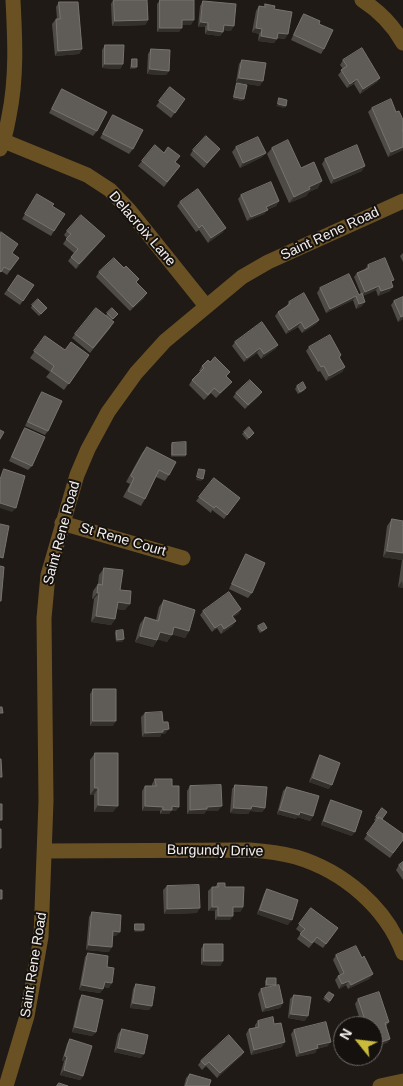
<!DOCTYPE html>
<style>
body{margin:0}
#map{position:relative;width:403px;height:1086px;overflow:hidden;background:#1f1a16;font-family:Helvetica,sans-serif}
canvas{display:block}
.north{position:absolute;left:333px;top:1016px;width:50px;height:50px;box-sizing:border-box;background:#15110e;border:1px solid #6e6a68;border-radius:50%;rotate:299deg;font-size:14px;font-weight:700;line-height:20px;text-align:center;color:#f4f0ee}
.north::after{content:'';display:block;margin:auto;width:18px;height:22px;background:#c9bb3b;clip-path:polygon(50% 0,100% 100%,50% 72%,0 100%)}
</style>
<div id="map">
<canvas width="403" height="1086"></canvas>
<div class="north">N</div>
</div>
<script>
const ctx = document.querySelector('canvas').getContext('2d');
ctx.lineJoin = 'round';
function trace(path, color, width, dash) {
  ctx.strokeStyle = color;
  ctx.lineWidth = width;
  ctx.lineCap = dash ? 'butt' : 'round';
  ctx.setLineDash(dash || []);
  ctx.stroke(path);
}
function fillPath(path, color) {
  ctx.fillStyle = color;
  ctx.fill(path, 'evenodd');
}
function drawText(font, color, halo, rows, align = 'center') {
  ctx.font = font + ' Helvetica,sans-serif';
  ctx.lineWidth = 4;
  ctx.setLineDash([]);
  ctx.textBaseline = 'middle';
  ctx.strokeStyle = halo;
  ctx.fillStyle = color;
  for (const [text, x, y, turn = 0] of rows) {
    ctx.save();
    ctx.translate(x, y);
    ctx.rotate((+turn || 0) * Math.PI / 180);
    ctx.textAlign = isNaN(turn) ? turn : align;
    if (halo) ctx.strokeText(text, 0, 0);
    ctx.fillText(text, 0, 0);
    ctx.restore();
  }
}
const street = new Path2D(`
 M362,0c17,11 31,25 41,43
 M4,141l83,34 23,15 19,20 77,96
 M0,149c5,-10 7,-22 9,-33 8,-39 6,-77 4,-116
 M62,523l121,35
 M45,851l205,-1c15,1 31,3 46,7 47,14 90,50 107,96
 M6,1086l21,-70 14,-79 5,-136 -2,-183 4,-43 29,-100 11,-26 20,-37 28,-39 29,-32 77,-64 26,-15 135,-61
 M380,1086l23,-5`);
const wall = new Path2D(`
 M113,0h34l1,20 -3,5 -33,1 -1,-22z
 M160,0l31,25h-9l-3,7h-22v-28z
 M203,1l28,30 -7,-1 -1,2 -3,4 -15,-2v-7h-7l2,-21z
 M59,2l23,47 -3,5 -24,2 -3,-32 4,-5h1l-1,-12z
 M265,4l9,5 11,30 -8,-1 -3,5 -16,-2 1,-7 -7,-2 4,-21 3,-5 5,1z
 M304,14l15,10 5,25 -3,5 -30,-14 10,-22z
 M105,45l18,19 -3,5 -18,-1v-18z
 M151,49l18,22 -3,4 -19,-1 1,-20z
 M132,59l3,10h-5l1,-7z
 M242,60l18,26 -24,-4 3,-18z
 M343,60l37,18 -3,4 -17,12 -6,-10 -7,4 -9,-13 5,-6 -3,-4z
 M237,83l5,18 -9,-2 3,-14z
 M170,87l15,12 -14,19 -15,-12z
 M62,89l35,42 -4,5 -44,-23z
 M372,108l31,22v20l-15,7 -20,-45z
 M113,115l20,34 -4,5 -29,-16z
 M236,147l30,6 -4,4 -22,11 -8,-16z
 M272,148l29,20 17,20 -9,4 -3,4 -17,7 -22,-49z
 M220,149l-16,19 -14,-13 3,-5z
 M325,159l37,12 -31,13 -9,-20z
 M142,161l33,2 5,3 -16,21 -26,-21z
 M241,195l38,6 -3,5 -9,4 -3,4 -17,7 -9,-22z
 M34,199l18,7 2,25 -3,5 -29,-17z
 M180,202l43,30 -15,11 -9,-13 -3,2 -19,-26z
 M67,231l34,10 -25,28 -8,-8 6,-8 -11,-9 4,-6 -3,-3z
 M0,233l12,20 7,5 -12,17 -6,-4 -1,2z
 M403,253v9l-3,-6z
 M368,265l24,19 -2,7 -12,5 -2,-6 -13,6 -1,10 -6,3 -3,-9 -27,13 -9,-20 3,-5 39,7 2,-1 -7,-17 3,-4 8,-4z
 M124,268l12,14 8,16 -14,13 -34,-34 3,-5z
 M18,275l16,10 -14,20 -16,-11z
 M403,297v22l-5,3 -7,-17 3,-4z
 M289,302l30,18 -3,4 -14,9 -4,-6 -12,7 -11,-18 3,-4 8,-5z
 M32,305l15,3 -8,8 -8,-8z
 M112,308l6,6 -6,6 -1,7 -21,26 -18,-15 3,-4 31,-19z
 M45,336l20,14 24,5 -25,35 -18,-13 4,-5 -20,-14z
 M235,342l43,3 -3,4 -14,10 -4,-6 -13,9 -12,-16z
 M309,347l32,8 -1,3 5,9 -3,5 -16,9 -6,-10 -2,1 -12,-21z
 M202,366l25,11 1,9 -12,12 -5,-5 -7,7 -15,-15 3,-5 9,-8 -2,-1z
 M297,386l8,4 -7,4 -3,-5z
 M42,392l6,39 -3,4 -20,-9 14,-30z
 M262,392l-3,4 -14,13 -12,-12 3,-4z
 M25,428l7,38 -4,4 -19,-9 13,-29z
 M244,432l10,1 -7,7 -5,-6z
 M172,443l14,12 -2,2h-13v-12z
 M147,447l22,28 -4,6 -9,-4 -11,22 -4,7 -18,-9 7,-13 -4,-2 16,-29z
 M214,478l26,20 -16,21 -12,-9 -1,3 -15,-12z
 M392,519l11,2v67l-5,-1 4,-27 -19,-3 4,-31z
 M246,554l6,39 -4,5 -19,-9 14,-30z
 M104,568l16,22 5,20 -8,-1 -2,10 -4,6 -20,-3 3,-23h-2l1,-8 5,-7 1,-9z
 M164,600l25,31 -4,7 -13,-4 -5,8 -9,-3 -5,8 -18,-5 5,-18 5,-7 11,3 3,-13z
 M241,609l-3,5 -5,3 3,4 -4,5 -11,8 -4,-6 -5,4 -12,-17 3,-4z
 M258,626l7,4 -5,3 -3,-5z
 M116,631l6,11h-6l-1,-9z
 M93,689l20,37h-23v-32z
 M145,713l18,9 2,12h-4l-1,3h-18l-1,-20z
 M95,753l18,59h-19v-17h-4v-35z
 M320,755l9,34 -20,-7 8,-22z
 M155,779l17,7 4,25h-5l-2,3h-9v-3h-18v-20l3,-5h7v-2z
 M235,785l30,23 -3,4 -12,-1 -2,3 -18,-1 2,-24z
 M190,786l28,25h-12l-2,3h-17v-23z
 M287,787l26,29 -3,5 -13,-4 -1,2 -19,-5 6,-23z
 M331,800l21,36 -31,-11 7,-20z
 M382,808v11l21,21 -13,18 -26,-19 12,-18 -2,-1z
 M403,862v18l-7,-10 3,-5z
 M218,883l7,4 18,20 -3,5h-7l-3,8h-15v-9h-7v-20l4,-4h3z
 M167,886l30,27 -33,1 -1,-24z
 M267,889l21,36 -31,-11 7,-20z
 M311,908l27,20 -15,20 -9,-6 -5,6 -12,-9 4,-6 -5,-4z
 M92,912l24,24h-3l-4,16 -23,-2 3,-33z
 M204,944l19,17 -3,5 -19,-1v-16z
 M88,953l19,14 2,21 -5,-1 -4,6 -21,-3 6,-33z
 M336,955l26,3 11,16 -4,5 -21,10 -2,-4 -7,4 -4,-9 3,-4 2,-1 -7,-15z
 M267,978l9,7 7,18 -3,5 -18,4 -4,-18 3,-5 9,-2h-5v-6z
 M136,984l16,22 -3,4 -19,-2 3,-19z
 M329,992l5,3 -5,8 -6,-4z
 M82,995l14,37 -4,4 -20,-4 7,-32z
 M294,995l11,26 -17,-3 2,-19z
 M358,999l31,23 -3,4 4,13 -3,4 -14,-17h-11l-7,-22z
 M258,1021l16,3 8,23 -31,8 -5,-21 3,-5 6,-1v-3z
 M122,1029l19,29 -27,-6 4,-18z
 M294,1030l34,16 -11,3 -2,4 -19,4 -5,-23z
 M70,1039l13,37 -3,4 -20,-5 4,-14h-2l5,-17z
 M244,1052l-3,4 -24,22 -11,-12 -4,4 -4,-5 3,-4z
 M190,1074l19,12h-25l2,-8z`);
const shadedWall = new Path2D(`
 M148,20l-3,5 -33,1 3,-5z
 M182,20h12l-3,5h-12z
 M201,22l7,1 -3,4h-7z
 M224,25l10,1 -3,5 -10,-1z
 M160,28h22l-3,4h-22z
 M256,28l6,1 -3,5 -7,-2z
 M208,30l15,2 -3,4 -15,-2z
 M278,33l10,1 -3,5 -10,-2z
 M261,36l16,3 -3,4 -16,-2z
 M82,49l-3,5 -24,2 3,-5z
 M105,64h18l-3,5 -18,-1z
 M132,67h5l-2,2h-5z
 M150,69l19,2 -3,4 -19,-1z
 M239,78l24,3 -3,5 -24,-4z
 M380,78l-3,4 -17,12 3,-5z
 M357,79l-3,5 -7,4 3,-4z
 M234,97l10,2 -2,2 -9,-2z
 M278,104l8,2 -2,2 -8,-2z
 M403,147v3l-15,7 3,-5z
 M266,153l-4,4 -22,11 3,-5z
 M365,166l-3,5 -31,13 3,-5z
 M322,181l-4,7 -9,4 -3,4 -17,7 5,-6 15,-10z
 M279,201l-3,5 -9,4 -3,4 -17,7 4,-4 15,-10z
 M226,228l-3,4 -15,11 3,-5z
 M105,236l-4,5 -25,28 3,-5z
 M379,286l-3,4 -14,6 3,-4z
 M393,287l-3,4 -12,5 3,-5z
 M147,293l-3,5 -14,13 3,-4z
 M356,296l-3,4 -27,13 4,-4z
 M365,302l-3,4 -6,3 3,-5z
 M403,316v3l-5,3 3,-5z
 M319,320l-3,4 -14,9 3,-4z
 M301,322l-3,5 -12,7 3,-4z
 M278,345l-3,4 -14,10 3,-5z
 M260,348l-3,5 -13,9 3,-4z
 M345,367l-3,5 -16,9 3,-5z
 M262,392l-3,4 -14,13 3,-4z
 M172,455h14l-2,2h-13z
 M197,477l6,2 -2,2 -5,-1z
 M0,503l16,5 -4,4 -12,-4z
 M387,551l16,2v6l-1,1 -19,-3z
 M402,581l1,7 -5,-1z
 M97,593h2l-5,6h-2z
 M118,602l12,2 -5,6 -12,-1z
 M241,609l-3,5 -9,6 3,-4z
 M96,616l19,3 -4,6 -20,-3z
 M236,621l-4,5 -11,8 3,-5z
 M221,624l-4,4 -5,4 3,-4z
 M174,627l15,4 -4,7 -16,-4z
 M160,632l12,3 -5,7 -12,-3z
 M140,636l17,4 -4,7 -18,-5z
 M124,639l-2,3h-6l1,-2z
 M93,721h23l-3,5h-23z
 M169,729l-4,5h-4l-1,3h-18l3,-4z
 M313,778l19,7 -3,4 -20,-7z
 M95,788h3l-4,7h-4z
 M98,805l20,1 -5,6h-19z
 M145,806l18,1 -3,4h-18z
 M172,806l7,1 -3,4h-5l-2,3h-9l3,-4z
 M222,806l-4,5h-12l-2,3h-17l3,-4 17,-3z
 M252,806l13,2 -3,4 -12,-1 -2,3 -18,-1 4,-5z
 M280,810l20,2 13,4 -3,5 -13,-4 -1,2 -19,-5z
 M324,821l31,11 -3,4 -31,-11z
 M212,907h6l-3,4h-7z
 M233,907h10l-3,5h-10z
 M200,908l-3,5 -33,1 3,-5z
 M260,910l32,10 -4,5 -31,-11z
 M218,916h15l-3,4h-15z
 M135,930h9l-2,2h-8z
 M113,931l7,1 -4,4h-6z
 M89,945l23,2 -3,5 -23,-2z
 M204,961h19l-3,5 -19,-1z
 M373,974l-4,5 -21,10 3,-4z
 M349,981l-3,4 -7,4 3,-5z
 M105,982l7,1 -3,5 -8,-2z
 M82,985l21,4 -3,4 -21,-3z
 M267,985h9l-2,2h-9z
 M133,1003l19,3 -3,4 -19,-2z
 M283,1003l-3,5 -18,4 4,-4z
 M291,1014l17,2 -3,5 -17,-3z
 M75,1027l21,5 -4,4 -20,-4z
 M390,1039l-3,4 -14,5v-3z
 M285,1042l-3,5 -31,8 3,-5z
 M331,1042l-3,4 -11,3 -2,4 -19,4 4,-4 17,-8z
 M118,1048l26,6 -3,4 -27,-6z
 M244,1052l-3,4 -24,22 3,-5z
 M65,1056l2,1 -3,4h-2z
 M64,1070l19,6 -3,4 -20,-5z`);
const building = new Path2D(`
 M114,0h33l1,20 -33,1z
 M160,0h34v20h-12v8h-22z
 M203,1l33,3 -2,22 -10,-1 -1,7 -15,-2v-7l-7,-1z
 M59,2h19l4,47 -24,2 -2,-32h4z
 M265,4l10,2 -1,3 18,3 -4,22 -10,-1 -1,6 -16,-3 1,-7 -6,-1 3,-22 6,1z
 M304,14l16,7 -1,3 14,6 -9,19 -30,-14z
 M105,45h19l-1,19h-18z
 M362,48l18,30 -17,11 -6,-10 -7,5 -9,-14 6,-4 -4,-6z
 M151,49l19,1 -1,21 -19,-2z
 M132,59h5v8h-5z
 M242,60l24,3 -3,18 -24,-3z
 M237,83l10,2 -3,14 -10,-2z
 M170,87l15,12 -10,14 -16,-12z
 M62,89l45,23 -10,19 -45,-22z
 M279,98l8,2 -1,6 -8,-2z
 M391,99l5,13 3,-1 4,9v10h-1l1,2v15l-12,5 -19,-44z
 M113,115l30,15 -10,19 -30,-15z
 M206,136l14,13 -13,14 -14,-13z
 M258,137l8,16 -23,10 -7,-16z
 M288,140l13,28 13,-6 8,19 -13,6 1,2 -16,8 -22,-49z
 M155,145l9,8 4,-6 12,9 -5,6 5,4 -13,16 -25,-21z
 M357,145l8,21 -31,13 -9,-20z
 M271,182l8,19 -13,6 2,3 -17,7 -10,-22z
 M198,189l28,39 -15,10 -9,-13 -3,3 -19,-26z
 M37,194l17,10 -2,2 13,8 -11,17 -29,-17z
 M81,215l24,21 -26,28 -8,-7 7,-8 -12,-10 5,-5 -4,-3z
 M1,232l17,12 -6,9 7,5 -9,12 -6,-3 -3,5 -1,-1v-38z
 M114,258l10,10 2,-2 13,13 -3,3 11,11 -14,14 -34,-35z
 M385,258l9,22 -3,1 2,6 -12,4 -2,-5 -14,6 -8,-19 12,-5 -1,-3z
 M349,274l10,21 3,-2 3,9 -6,2 -3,-8 -26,13 -10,-21z
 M18,275l16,10 -11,16 -15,-11z
 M304,293l15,27 -14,9 -4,-7 -12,8 -11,-18 12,-8 -1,-2z
 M403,297v19l-2,1 -7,-16z
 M38,299l9,9 -6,6 -9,-9z
 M96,308l18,14 -21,26 -18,-14z
 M112,308l6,6 -5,5 -6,-6z
 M262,322l16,23 -14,9 -4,-6 -13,10 -12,-16z
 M330,335l11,20 -2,2 6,10 -16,9 -5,-10 -3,1 -12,-20z
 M45,336l20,14 6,-8 18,13 -20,29 -18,-13 3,-5 -20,-15z
 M215,357l15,15 -4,4 6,6 -12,11 -6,-5 -6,7 -16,-15 12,-12 -2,-2 6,-6 2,2z
 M250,380l12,12 -14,13 -12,-12z
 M303,382l3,6 -6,4 -3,-6z
 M42,392l20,9 -14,30 -20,-9z
 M249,427l5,6 -5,5 -5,-6z
 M25,428l20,9 -13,29 -20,-9z
 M0,430l4,2 -4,7z
 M186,442v13h-14v-12z
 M147,447l29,15 -7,13 -10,-5 -14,29 -17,-8 6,-13 -3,-2z
 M4,469l21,7 -9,32 -16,-5v-23z
 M199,469l6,1 -2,9 -6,-2z
 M214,478l26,20 -13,17 -11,-9 -2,2 -15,-11z
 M392,519l11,2v32l-16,-2z
 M0,524l9,2 -6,32 -3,-1z
 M246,554l19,9 -13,30 -20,-9z
 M0,566l4,1 -3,34h-1z
 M104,568l19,2 -3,20 11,1 -1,13 -12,-2 -3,17 -19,-3 3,-23h-2l1,-9 4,1z
 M229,592l12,17 -9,7 4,5 -12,8 -3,-5 -6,4 -12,-17z
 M164,600l31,10 -6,21 -15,-4 -2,8 -12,-3 -3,8 -17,-4 5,-19 13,4z
 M264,623l3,5 -5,3 -4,-5z
 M123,630l1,9 -7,1 -1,-9z
 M93,689h23v32h-23z
 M0,707h2l1,6h-3z
 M162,712l1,10h5l1,7 -6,1v2l-18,1v-20z
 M95,753h23v53l-20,-1v-17h-3z
 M320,755l20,8 -8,22 -19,-7z
 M0,759h1l1,18h-2z
 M155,779h17v7h7v21l-7,-1v4h-9v-3l-18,-1v-20h11z
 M221,785l1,21 -15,1v2l-17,1v-24z
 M235,785l32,2 -2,21 -13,-2 -1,3 -17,-1z
 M287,787l32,9 -6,20 -13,-4 -1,3 -19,-5z
 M331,800l31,11 -7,21 -31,-11z
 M0,804h2v16h-2z
 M382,808l5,4 -5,7 -3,-2 -1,2 -2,-2z
 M379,817l24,17v6l-10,13 -26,-19z
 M0,829h1v19h-1z
 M403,862v9l-4,-6z
 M218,883h7v4h19l-1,20h-10v9h-15v-9h-6v-20h6z
 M199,885l1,23 -33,1v-23z
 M267,889l31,11 -6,20 -32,-10z
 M0,890h2v9h-2z
 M311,908l27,20 -12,16 -9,-7 -5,6 -12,-9 5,-5 -6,-5z
 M92,912l29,3 -1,17 -7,-1 -1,16 -23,-2z
 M135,924h9v6h-9z
 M204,944h19v17h-19z
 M356,946l6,12 2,-2 9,18 -22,11 -2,-4 -7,3 -4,-8 6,-3 -8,-18z
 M88,953l20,3 -1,11 7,1 -2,15 -7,-1 -2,7 -21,-4z
 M267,978h9v7h-9z
 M136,984l19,3 -3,19 -19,-3z
 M279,985l4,18 -17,5 -5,-19z
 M329,992l5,3 -4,6 -5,-4z
 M379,992l10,30 -4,1 5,16 -17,6v-19h-6l-9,-27z
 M82,995l21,5 -7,32 -21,-5z
 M294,995l17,2 -3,19 -17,-2z
 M273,1017l1,7 7,-1 4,19 -31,8 -5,-21 10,-2 -1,-6z
 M326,1022l5,20 -14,3 1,3 -18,5 -6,-23z
 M122,1029l26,6 -4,19 -26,-6z
 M229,1035l15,17 -24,21 -11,-11 -4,3 -4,-4z
 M70,1039l22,7 -9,30 -19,-6 3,-13 -2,-1z
 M190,1074l21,6 -2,6h-23z
 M59,1083l9,3h-11z`);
const streetNames = [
 ["Delacroix Lane",142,229,49],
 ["Saint Rene Road",330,234,-25],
 ["Saint Rene Road",62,533,-75],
 ["St Rene Court",123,540,16],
 ["Burgundy Drive",215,851,1],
 ["Saint Rene Road",34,965,-81]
];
trace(street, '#6a5123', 15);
fillPath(wall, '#4e4a45');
fillPath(shadedWall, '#332f2a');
fillPath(building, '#5f5b57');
trace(building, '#77736f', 1);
drawText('14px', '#f4f0ee', '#15110e', streetNames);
</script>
